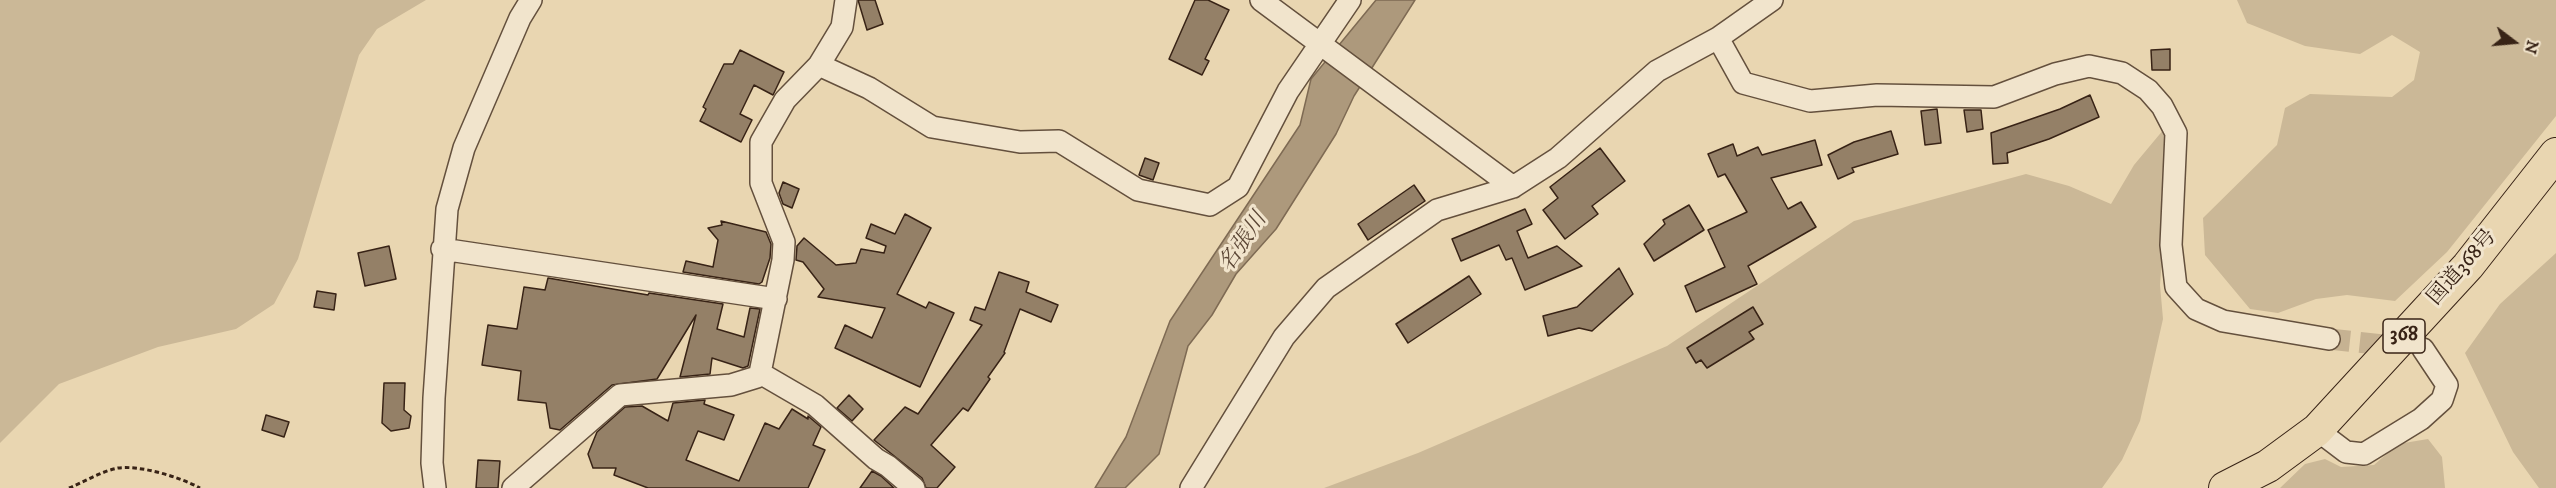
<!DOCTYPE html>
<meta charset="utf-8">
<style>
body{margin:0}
#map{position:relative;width:2556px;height:488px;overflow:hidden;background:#e9d6b1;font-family:"IM FELL DW Pica",serif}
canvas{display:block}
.north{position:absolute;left:2484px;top:12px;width:60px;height:60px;-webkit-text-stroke:4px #f1e4cc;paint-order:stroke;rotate:106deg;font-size:16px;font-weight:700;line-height:24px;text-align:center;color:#382316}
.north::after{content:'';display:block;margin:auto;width:21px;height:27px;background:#382316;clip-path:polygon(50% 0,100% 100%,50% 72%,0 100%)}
</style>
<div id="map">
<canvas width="2556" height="488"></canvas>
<div class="north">N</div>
</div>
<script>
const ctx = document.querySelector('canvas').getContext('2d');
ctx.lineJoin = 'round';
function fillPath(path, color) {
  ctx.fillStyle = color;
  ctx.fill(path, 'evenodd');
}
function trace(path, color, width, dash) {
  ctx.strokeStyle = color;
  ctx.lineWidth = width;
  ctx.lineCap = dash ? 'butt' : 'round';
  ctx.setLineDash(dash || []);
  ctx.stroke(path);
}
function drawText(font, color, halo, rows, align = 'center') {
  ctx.font = font + ' "IM FELL DW Pica","Noto Serif JP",serif';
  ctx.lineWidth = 6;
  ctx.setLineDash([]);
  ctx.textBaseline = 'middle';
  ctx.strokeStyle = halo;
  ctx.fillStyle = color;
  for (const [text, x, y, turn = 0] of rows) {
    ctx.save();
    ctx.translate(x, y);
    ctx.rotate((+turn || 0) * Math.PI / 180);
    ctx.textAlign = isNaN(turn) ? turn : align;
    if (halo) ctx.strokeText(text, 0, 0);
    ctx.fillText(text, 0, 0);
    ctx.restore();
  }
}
const green = new Path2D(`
 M0,0h426l-49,29 -18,26 -61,204 -24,45 -38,25 -78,18 -99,37 -59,59z
 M2237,0h319v116l-109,136 -52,49 -48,-6 -31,4 -38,14 -28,-4 -45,-54 -2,-37 74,-73 8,-37 25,-14 82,3 22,-17 6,-28 -28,-17 -32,19 -55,-8 -58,-23z
 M2164,129l4,52 -8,104 3,34 -23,102 -18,39 -20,28h-778l94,-35 249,-107 187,-125 172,-47 43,12 42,18 23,-39z
 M2556,253v235h-17l-26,-36 -48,-99 35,-49z
 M2428,439l14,18 3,31h-165l25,-24 20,-5 16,8 33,-2 24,-21z`);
const water = new Path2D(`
 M1376,0h39l-61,96 -18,38 -60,95 -40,45 -24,41 -24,31 -29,108 -34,34h-30l31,-51 44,-116 130,-196 11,-46z`);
const building = new Path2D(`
 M858,0h17l8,24 -16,6z
 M1195,0h13l21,10 -24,49 4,2 -7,14 -33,-16z
 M2170,49v21h-18l-1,-20z
 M740,50l44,22 -11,23 -19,-10 -14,29 12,6 -11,22 -41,-21 6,-12 -3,-2 21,-43h9z
 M2090,95l9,22 -50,22 -42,14 1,10 -15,1 -2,-31 69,-24z
 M1937,109l4,34 -16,2 -4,-34z
 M1964,110h17l2,19 -16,3z
 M1891,131l7,23 -46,14 2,4 -16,7 -10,-24 26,-13z
 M1815,140l7,25 -51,13 17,31 13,-7 15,25 -68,39 9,18 -61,28 -11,-26 40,-19 -17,-37 39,-18 -22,-38 -7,3 -10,-23 25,-10 4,12 21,-9 4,8z
 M1600,148l25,33 -33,25 6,8 -33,25 -22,-29 15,-12 -8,-11z
 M1145,158l14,5 -6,17 -14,-5z
 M783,182l16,7 -7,19 -9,-4 -4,-11z
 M1414,185l11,16 -57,39 -10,-16z
 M1689,205l15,25 -50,31 -10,-17 21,-20 -2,-4z
 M1525,209l7,15 -15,7 11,27 29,-12 25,20 -57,24 -13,-32 -6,2 -7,-15 -38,16 -9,-22z
 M905,214l26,14 -34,66 29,14 3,-6 25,11 -34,74 -85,-39 10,-23 27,13 13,-30 -67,-11 6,-8 -21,-27 -7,-2 1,-14 7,-8 32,27 20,-2 5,-14 23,4 2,-7 -20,-8 5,-14 24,10z
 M721,221l45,11 5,12 -1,14 -8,24 -3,2 -76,-12 3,-11 27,6 5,-27 -10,-12 14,-3z
 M389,246l7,33 -31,7 -7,-33z
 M1619,268l14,26 -41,37 -13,-3 -31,8 -5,-20 34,-9z
 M999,272l30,10 -3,10 32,13 -7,17 -31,-13 -16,43 1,1 -17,24 2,2 -22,32 -5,-3 -32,37 24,22 -18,21h-11l-4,-10 -48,-38 31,-33 13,7 64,-89 -12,-5 5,-13 10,3z
 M1469,276l12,18 -73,49 -12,-19z
 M548,278l100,17 1,-2 74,11 -6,25 27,8 6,-29 10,1 -12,57 -5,2 -31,-10 -2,16 -30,3 16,-62 -39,64 -45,6 -52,45 -10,-2 -4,-25 -28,-3 3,-29 -39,-6 6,-40 29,4 7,-42 21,3z
 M317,291l19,3 -2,16 -20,-3z
 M1753,307l10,17 -14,8 5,7 -47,29 -6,-8 -5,3 -9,-15z
 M384,383h21l-1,27 7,6 -2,12 -18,3 -9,-8z
 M849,395l14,14 -11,12 -15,-13z
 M705,400l-1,4 30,11 -10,25 -26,-9 -12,29 53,21 26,-58 14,6 13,-20 16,10v-3l13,11 -8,18 12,5 -17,38h-160l-34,-13 2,-7h-23l-5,-14 9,-22 28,-25 17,-1 26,15 5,-18z
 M266,415l23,7 -5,15 -22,-7z
 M478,460l22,1 -2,27h-22z
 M872,471l9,5 13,12h-34z`);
const minorTunnel = new Path2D(`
 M2329,339l74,8`);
const path = new Path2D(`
 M69,488c15,-6 33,-17 49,-20 22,-3 62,9 82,20`);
const minor = new Path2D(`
 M1261,0l252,187
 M1718,38l25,45 67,18 67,-6 117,2 61,-23 34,-8 33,7 26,17 14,16 14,27 -5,112 5,42 20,22 27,12 106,18
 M819,65l50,23 63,39 88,15 39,-1 79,49 72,15 28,-18 50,-96 62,-91
 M442,249l334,50
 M760,373l55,32 61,54 12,7 26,22
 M2317,430l29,22 18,2 57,-35 21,-19 5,-15 -24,-36
 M435,488l-3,-25 2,-65 13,-189 17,-61 56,-130 11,-18
 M513,488l107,-93 111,-10 26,-8 3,-4 23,-113 1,-18 -23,-59v-41l24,-42 34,-35 23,-38 4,-27
 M1191,488l93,-151 42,-49 111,-78 76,-23 45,-29 99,-87 61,-33 54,-38`);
const highway = new Path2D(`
 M2225,488l43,-22 49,-36 151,-164 88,-112`);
const shields = [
 [2404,336,42]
];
const shieldNames = [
 ["368",2404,336]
];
const streetNames = [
 ["国道368号",2463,268,-49]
];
const waterNames = [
 ["名張川",1244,243,-56]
];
fillPath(green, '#cbb897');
fillPath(water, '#ad997c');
trace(water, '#7e6a53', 1.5);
fillPath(building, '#948067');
trace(building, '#382316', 1.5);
trace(minorTunnel, '#c6b292', 21, [21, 10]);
trace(minor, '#64503d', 24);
trace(highway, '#382316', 34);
trace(path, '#382316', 3, [4.5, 3]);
trace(minor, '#f1e4cc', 21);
trace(highway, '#e9d6b1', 32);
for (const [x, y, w] of shields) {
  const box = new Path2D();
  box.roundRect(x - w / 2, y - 17, w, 34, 4.5);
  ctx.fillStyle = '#f1e4cc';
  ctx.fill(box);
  trace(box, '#382316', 1.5);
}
drawText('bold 20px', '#382316', null, shieldNames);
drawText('21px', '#382316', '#f1e4cc', streetNames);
drawText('italic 22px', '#5b4635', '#f1e4cc', waterNames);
</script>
